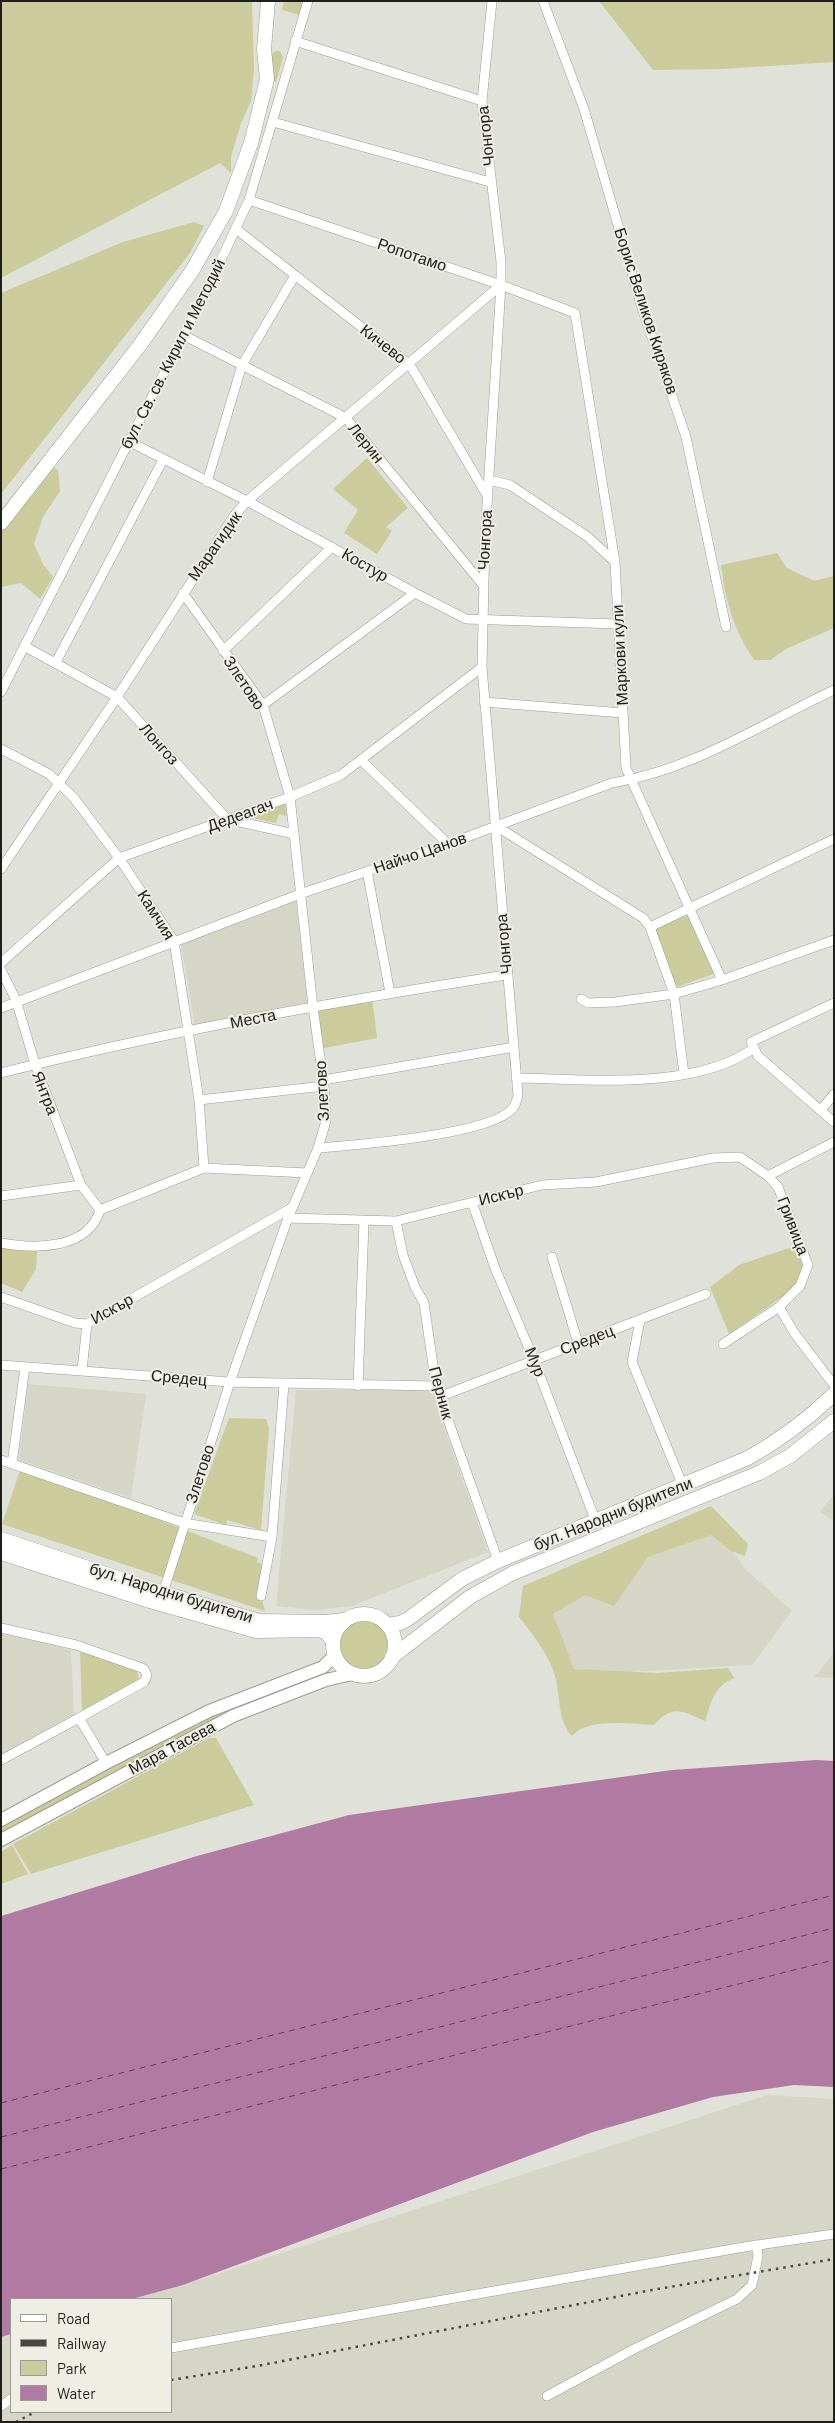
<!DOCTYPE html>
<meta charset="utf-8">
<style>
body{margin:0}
#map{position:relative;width:835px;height:2423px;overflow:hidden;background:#e0e1d8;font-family:Barlow,sans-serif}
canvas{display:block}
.frame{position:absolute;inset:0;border:2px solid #1e1e1b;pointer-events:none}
.legend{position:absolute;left:10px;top:2298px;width:162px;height:115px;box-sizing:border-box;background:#eeeee5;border:1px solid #9b9b94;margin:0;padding:6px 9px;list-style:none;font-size:15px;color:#1e1e1b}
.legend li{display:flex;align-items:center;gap:10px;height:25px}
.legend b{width:25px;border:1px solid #9b9b94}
</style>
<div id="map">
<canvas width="835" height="2423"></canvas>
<div class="frame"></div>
<ul class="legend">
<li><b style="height:6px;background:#fff"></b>Road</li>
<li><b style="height:6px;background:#474743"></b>Railway</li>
<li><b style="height:14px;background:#cccb9c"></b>Park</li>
<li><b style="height:14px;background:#b07aa2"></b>Water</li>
</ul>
</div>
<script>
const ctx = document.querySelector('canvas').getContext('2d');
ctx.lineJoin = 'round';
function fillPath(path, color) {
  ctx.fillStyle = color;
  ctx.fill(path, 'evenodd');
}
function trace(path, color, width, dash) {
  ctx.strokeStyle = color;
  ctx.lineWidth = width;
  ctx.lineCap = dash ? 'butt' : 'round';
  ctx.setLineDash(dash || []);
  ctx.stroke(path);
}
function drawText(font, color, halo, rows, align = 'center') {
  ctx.font = font + ' Barlow,sans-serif';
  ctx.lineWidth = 4;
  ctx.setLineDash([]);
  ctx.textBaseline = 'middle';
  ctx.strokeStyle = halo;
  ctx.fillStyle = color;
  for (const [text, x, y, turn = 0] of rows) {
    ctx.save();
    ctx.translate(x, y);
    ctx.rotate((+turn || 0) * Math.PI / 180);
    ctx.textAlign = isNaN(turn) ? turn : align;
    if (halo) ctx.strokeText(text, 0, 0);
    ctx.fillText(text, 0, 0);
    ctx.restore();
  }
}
const built = new Path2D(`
 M296,901l12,103 -113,22 -14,-82z
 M28,1384l118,10 -15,104 -112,-38z
 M296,1390h135l57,162 -136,54 -36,4 -40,-4z
 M834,1494v28l-14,-11z
 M714,1523l31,46 47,42 -40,54 -193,11 -29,-83z
 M1,1631l70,19 3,64 -73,40z
 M834,1653v25l-20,-1z
 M767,2095l67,4v323h-833v-85l10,-3v78h160v-113h-39l51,-14z`);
const green = new Path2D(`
 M1,1h251l2,67 -3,33 -10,22 -10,34v16l-11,-10 -219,115z
 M284,1h24l-5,15 -21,-6z
 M599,1h235v61l-112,7 -69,1z
 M276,51h4l3,6 -7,25 -5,-2 -1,-25z
 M194,222l10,4 -14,27 -189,241v-201l122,-51z
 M367,458l41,50 -22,19 6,4 -15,23 -33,-21 14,-23 -25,-21z
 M49,466l9,4 2,21 -17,26 -9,27 9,20 10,13 -13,22 -19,-16 -20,4v-59z
 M777,553l10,15 27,13 20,-5v52l-46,20 -18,12h-16c-21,-32 -28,-57 -33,-95z
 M285,801l2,15 -8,-2 -3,9 -29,-6v-4z
 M689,915l27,58 -42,15 -20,-60z
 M372,996l5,42 -58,11 -6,-42z
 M795,1246l9,21 -7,16 -9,10 -59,41 -19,-47 29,-22z
 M1,1247l21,3 15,-1 -1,20 -14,23 -21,-9z
 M229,1418l37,1 3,10 -8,101 -34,-10 -1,5 -32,-11z
 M21,1467l237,91 -1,4 10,4 -6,30 4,15 -263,-87z
 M711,1506l37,38 -3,12 -14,-5 -20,-16 -63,22 -34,49 -29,-11 -32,19 21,55 83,4 71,-5 6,10c-21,9 -22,23 -29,43 -24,-10 -32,-17 -51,4 -23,-1 -66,-8 -82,11 -15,-15 -11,-40 -17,-60 -7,-23 -21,-40 -36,-59l4,-31z
 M340 1645a24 24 0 1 1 48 0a24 24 0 1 1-48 0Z
 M80,1651l57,20 2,9 -57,31z
 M290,1680l4,12 -61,24 -232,125v-21l105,-57z
 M209,1738h7l38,67 -223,69 -18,-30z
 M12,1845l16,29 -27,10v-32z`);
const water = new Path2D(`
 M816,1760l18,1v326l-40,-2 -81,12 -120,35 -410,153 -51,14h-121v35l-10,3v-421l196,-60 152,-41 323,-45z`);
const ferry = new Path2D(`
 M1,2103l833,-208
 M1,2137l833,-209
 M1,2169l833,-209`);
const minor = new Path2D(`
 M543,1l41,108 59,202 43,126 40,190
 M295,41l187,60
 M273,122l217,60
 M249,200l252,85 74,28 40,249 11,206 96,212
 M236,229l174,136 78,132
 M183,335l163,83 137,167
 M128,441l119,60 168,92 51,26 152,5
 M489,480l21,5 78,52 27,25
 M207,482l35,-117 52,-88
 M24,646l93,51 110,122 67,15
 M223,651l109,-104
 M56,662l107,-202
 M1,692l212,-415 36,-77 59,-199
 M484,702l139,11
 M263,705l152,-112
 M1,749l48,25 25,24 45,60 55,83 25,159 5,68
 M361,760l87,84
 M496,826l147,92 7,9 24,67 10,80
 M1,869l116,-172 117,-181 13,-15 254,-216
 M367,871l23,122
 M650,927l184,-88
 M1,963l118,-105 171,-61 51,-22 141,-108
 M1,970l15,30 19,64 46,121 19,25
 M581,999l7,4 27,-1 59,-8 48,-14 112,-40
 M834,1003l-83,39 7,14 76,66
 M1,1008l299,-114 148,-50 164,-61c81,-13 149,-59 222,-93
 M1,1073c166,-42 336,-72 505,-98
 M516,1078c71,1 178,13 238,-30
 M324,1080l190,-33
 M199,1100l125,-14
 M821,1110l13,-16
 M318,1148c37,-3 171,-13 194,-39 4,-4 5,-9 6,-14l-36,-428 3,-130 16,-252v-23l-19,-161 10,-100
 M1,1196l80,-11
 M472,1202l23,66 39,92 62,162
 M100,1210l104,-42 103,5
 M288,1218l108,3 146,-36 54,-3 117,-24 27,-1 28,19
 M396,1221l7,34 12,32 9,16 12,83 62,175
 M1,1243c34,6 87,7 99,-33
 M552,1257l26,86
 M1,1297l74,26 12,1 206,-117
 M779,1307l16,27 39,51
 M640,1320l-8,42 51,124
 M723,1344l56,-37 21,-21 8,-21 -30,-78 -10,-11 66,-34
 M1,1365l229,17 206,4
 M82,1370l5,-46
 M358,1386l6,-164
 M439,1397l267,-103
 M1,1460l183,63 88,14
 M12,1464l13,-97
 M163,1593l67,-211 58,-164 30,-70 8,-27 -2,-35 -11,-79 -23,-210 -27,-92 -80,-112
 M261,1596l11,-59 12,-153
 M1,1628l75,17 66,23c5,3 6,9 2,14l-65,36 27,45
 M1,1760l78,-42
 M171,2348l573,-101 90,-13
 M547,2396l87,-47 103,-50 15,-14 6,-29 -1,-11
 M1,2406l10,-7`);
const secondary = new Path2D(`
 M1,1820l105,-57 103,-52 114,-44 11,-11
 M1,1840l232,-124 93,-36 26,-6`);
const primary = new Path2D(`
 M1,523l139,-178 52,-74 34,-60 25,-68 16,-64 -3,-30 4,-48
 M1,1539l162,54 96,28 67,1 18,-2
 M1,1553l149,48 106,30 63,-1 8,3 5,7
 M333 1645a31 31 0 1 1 62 0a31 31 0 1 1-62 0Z
 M388,1625l12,-2 8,-4 54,-40 36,-18 250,-103c32,-18 59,-38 86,-64
 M392,1657l78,-60 43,-24 246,-100 31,-17 44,-35`);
const rail = new Path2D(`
 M171,2380l86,-14 395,-76 182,-31
 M16,2422l19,-10`);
const streetNames = [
 ["Чонгора",486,136,-96],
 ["Ропотамо",412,255,19],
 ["Борис Великов Киряков",646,311,72],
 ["Кичево",383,344,38],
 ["бул. Св. св. Кирил и Методий",173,354,-63],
 ["Лерин",366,443,51],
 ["Чонгора",485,540,-87],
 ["Марагидик",215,546,-55],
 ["Костур",365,565,30],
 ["Маркови кули",620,655,-93],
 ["Злетово",244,683,56],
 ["Лонгоз",159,744,48],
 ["Дедеагач",240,815,-20],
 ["Найчо Цанов",420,853,-19],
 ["Камчия",156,915,58],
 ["Чонгора",504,944,-95],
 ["Места",253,1019,-11],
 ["Злетово",322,1091,-93],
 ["Янтра",45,1093,69],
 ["Искър",501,1195,-14],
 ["Гривица",793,1226,69],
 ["Искър",112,1309,-29],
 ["Средец",587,1340,-21],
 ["Мур",535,1362,68],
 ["Средец",179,1378,5],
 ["Перник",441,1393,75],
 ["Злетово",200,1474,-72],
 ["бул. Народни будители",613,1514,-22],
 ["бул. Народни будители",171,1593,17],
 ["Мара Тасева",172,1748,-28]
];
fillPath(built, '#d6d6c6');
fillPath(green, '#cccb9c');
fillPath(water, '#b07aa2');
trace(ferry, '#743165', 1, [6, 5]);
trace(minor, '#9d9d95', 10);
trace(secondary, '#9d9d95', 14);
trace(primary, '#9d9d95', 15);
trace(minor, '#fff', 9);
trace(secondary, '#fff', 12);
trace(primary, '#fff', 14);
trace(rail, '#474743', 2.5, [2.5, 5]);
drawText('16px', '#1e1e1b', '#eeeee5', streetNames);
</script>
